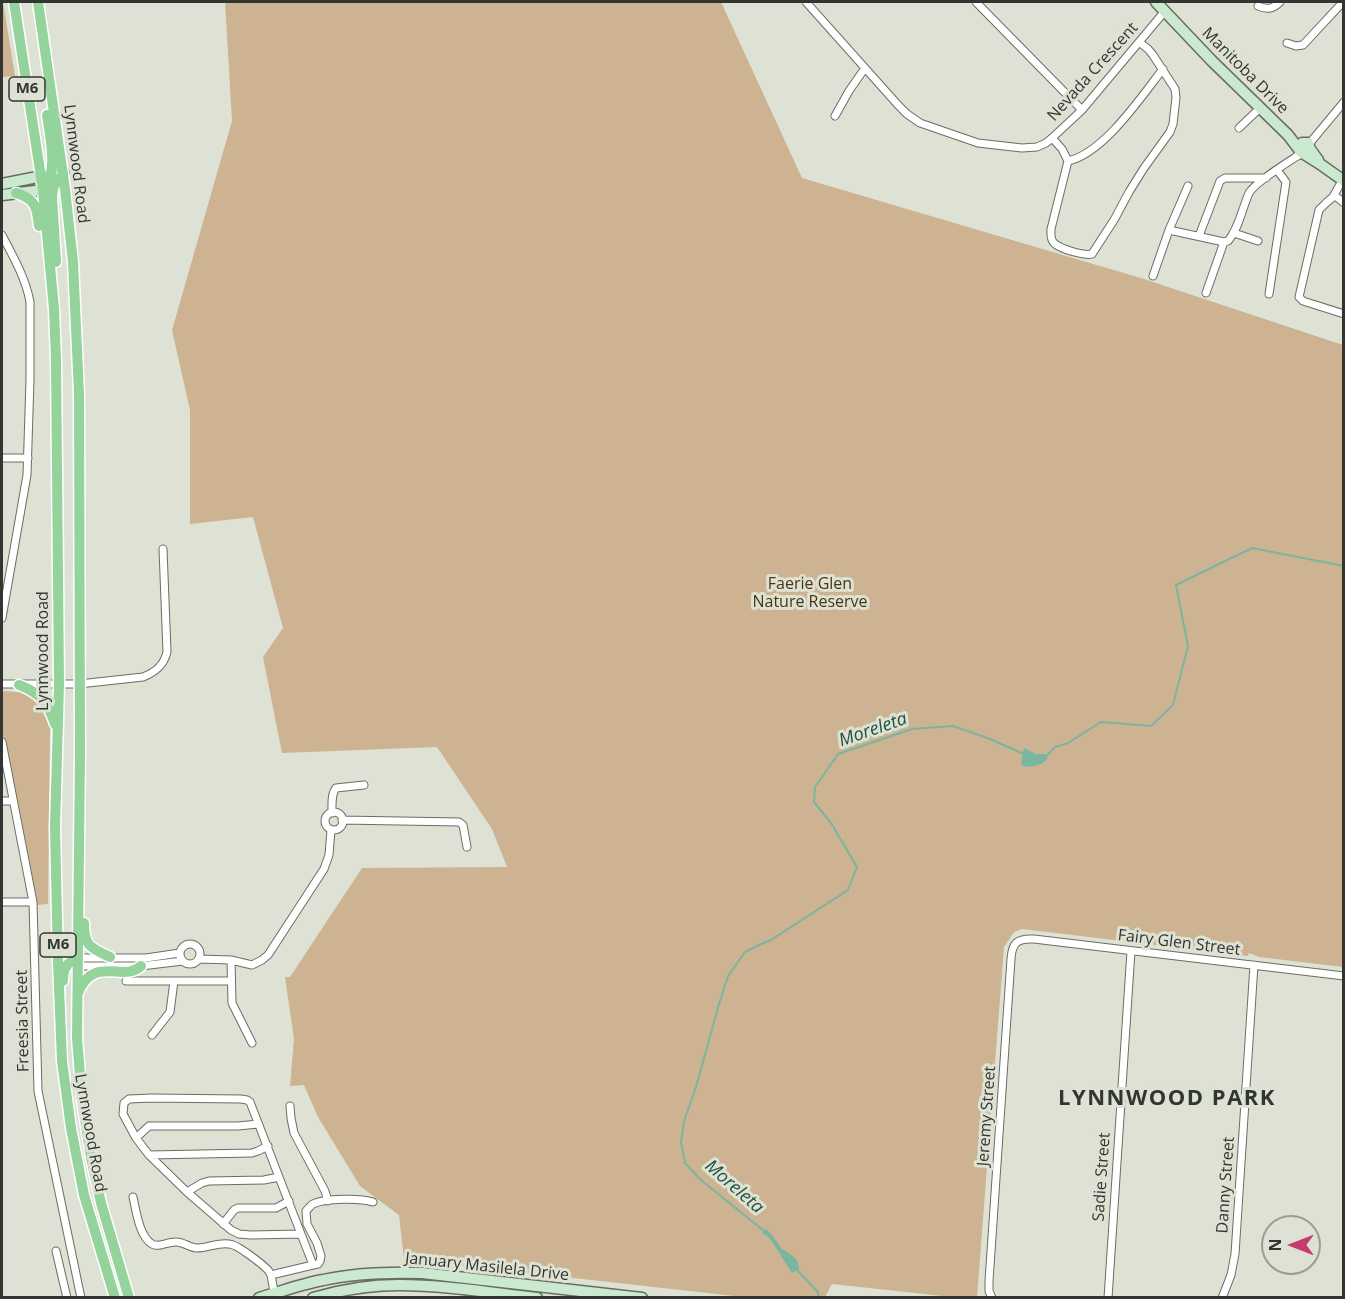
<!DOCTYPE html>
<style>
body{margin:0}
#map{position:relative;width:1345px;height:1299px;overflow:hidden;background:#dde2d4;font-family:"Open Sans",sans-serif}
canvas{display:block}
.frame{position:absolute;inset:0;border:3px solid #333530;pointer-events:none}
.north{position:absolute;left:1261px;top:1215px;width:60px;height:60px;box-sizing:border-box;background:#dde2d4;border:2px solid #999d92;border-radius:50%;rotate:270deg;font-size:16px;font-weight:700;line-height:24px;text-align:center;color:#333530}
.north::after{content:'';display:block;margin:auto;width:21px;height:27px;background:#c73a6c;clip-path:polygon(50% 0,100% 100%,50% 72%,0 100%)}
</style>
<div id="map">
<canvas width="1345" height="1299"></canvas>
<div class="frame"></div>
<div class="north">N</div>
</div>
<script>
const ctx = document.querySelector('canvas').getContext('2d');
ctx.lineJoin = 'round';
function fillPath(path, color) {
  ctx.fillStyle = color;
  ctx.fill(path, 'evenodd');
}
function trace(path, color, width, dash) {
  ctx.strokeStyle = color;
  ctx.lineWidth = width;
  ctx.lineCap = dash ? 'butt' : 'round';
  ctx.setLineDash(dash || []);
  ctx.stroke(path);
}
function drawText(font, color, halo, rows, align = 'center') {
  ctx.font = font + ' "Open Sans",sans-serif';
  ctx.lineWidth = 6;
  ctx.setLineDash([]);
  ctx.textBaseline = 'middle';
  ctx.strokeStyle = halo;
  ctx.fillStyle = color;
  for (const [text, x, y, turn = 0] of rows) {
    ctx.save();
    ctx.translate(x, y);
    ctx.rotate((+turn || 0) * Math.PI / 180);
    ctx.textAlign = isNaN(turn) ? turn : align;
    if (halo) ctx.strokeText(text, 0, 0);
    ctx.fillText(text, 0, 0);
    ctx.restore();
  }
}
const green = new Path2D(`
 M2,2h1l12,74 -13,1z
 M225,2h496l81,176 342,101 199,66v622l-84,-10 -10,-4 -1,3 -226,-27 -8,3 -10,15 -27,350h-25l-120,-13 -7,13h-82l-339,-38 -5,-44 -39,-29 -42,-69 -14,-32 -14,1 4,-47 -9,-62h5l72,-109 145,-1 -15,-38 -55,-82 -155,6 -19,-96 20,-29 -30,-111 -63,7v-114l-18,-80 60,-209z
 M4,691l26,2 15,15 5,16 -2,180 -11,1 -35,-173v-39z`);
const water = new Path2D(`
 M1024,748l12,6h10l2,4c-6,7 -15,10 -25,8l-2,-3z
 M766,1229l7,7 8,12 9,6 7,6 2,9 -7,4 -21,-33 -5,-5 -4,-1z`);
const stream = new Path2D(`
 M1046,756l9,-9 13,-4 33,-21 50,4 22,-21 15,-59 -12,-61 76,-37 92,18
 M764,1231l-63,-51 -16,-17 -4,-21 3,-21 12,-34 23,-83 9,-28 17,-24 14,-7 12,-5 77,-50 9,-23 -26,-44 -17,-21 1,-15 23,-33 74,-25 41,-3 37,13 34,15
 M797,1270l21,22 1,6`);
const street = new Path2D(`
 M806,2l92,103 9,9 13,9 58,20 44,5 15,-1 9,-4 6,-5 30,-28 83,-99
 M976,2l106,108
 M1258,6c9,4 15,3 22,-4
 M1287,43l9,3 7,-1 40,-43
 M835,116l14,-25 16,-23
 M1239,128l21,-20
 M1052,138l10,11 6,12 -17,68c0,5 -1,10 3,14 6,6 30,13 38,11l22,-34 15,-28 15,-24 26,-36 3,-8 3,-26 -1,-9 -22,-34 -5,-6 -9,-7
 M1309,144l35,-42
 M1068,161c36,-8 73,-64 95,-92
 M1342,181l-8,14 10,8
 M1334,196l-8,7 -7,7 -20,87 4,4 41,13
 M1169,230l19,-44
 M1234,233l24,8
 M2,235c11,21 24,44 28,67v78l-3,95 -25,143
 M1199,236l21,-55 5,-3h41
 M1153,276l16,-46 55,12 4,-1c11,-13 14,-32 21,-48 6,-11 41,-32 53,-40
 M1206,293l18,-51
 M1269,294l17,-112 -9,-12
 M2,458h26
 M2,684h77l64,-7c13,-5 21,-12 24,-25l-4,-103
 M2,742l31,160 5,189 43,207
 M2,801h11
 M325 821a9 9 0 1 1 18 0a9 9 0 1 1-18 0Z
 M332,813c0,-8 -1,-19 4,-25l28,-3
 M342,820l117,2 4,3 4,22
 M2,902h31
 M180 954a10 10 0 1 1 20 0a10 10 0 1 1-20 0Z
 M77,958h69l34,-5
 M199,959l32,1 21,5 10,-5 6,-5 56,-86 5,-14 2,-25
 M231,960l1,43 20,40
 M77,966h64l42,-5
 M126,981h105
 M152,1035l18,-23 4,-31
 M290,1106l1,12 3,15 31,58 3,10
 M136,1138l13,-12h89l20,-2
 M149,1155l103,-2 6,-2 10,-5
 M187,1192l15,-9 7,-2 55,-1 15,-3
 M133,1197c3,13 6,39 19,47 6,4 15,-2 23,-2 8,-1 14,6 22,6 10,0 22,-6 32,-4 8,0 33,20 39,26l3,5 4,22
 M223,1224l11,-14 4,-2h38l13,-7
 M56,1251l11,47
 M313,1265l5,-1 2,-3 1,-5 -4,-13 -10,-19 -1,-13c2,-2 5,-6 7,-7 12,-6 48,-6 60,-2
 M271,1275l42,-10 -63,-163 -3,-2 -6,-1 -89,-1 -23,1 -5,4 -1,11 13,24 13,17 38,37 44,38 8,4 12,1 50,-1
 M992,1298l-3,-7v-10l22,-322c1,-16 6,-21 23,-20l310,37
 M1108,1298l23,-347
 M1222,1298l9,-23 4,-21 19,-289`);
const secondary = new Path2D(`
 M1156,2l56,59 76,74 13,17 19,12 24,17
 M1302,143h6l2,6 8,11
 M2,184l61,-12
 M2,195l50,-6
 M259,1298c21,-6 42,-14 64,-18 32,-7 66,-8 99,-7l220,25
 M313,1298c27,-8 57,-13 86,-13 46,0 93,8 138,13`);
const primary = new Path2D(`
 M14,2l29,188 11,119 2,51 3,324 -4,143 3,135 4,99 9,67 13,67 31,103
 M38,2l27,187 8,73 6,131 1,360 -3,285 5,62 9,58 10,45 28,95
 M43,190c16,-17 7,-53 4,-75
 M16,193c20,6 21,15 23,33
 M56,262l-4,-65 1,-8 4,-10
 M19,685c21,8 29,18 36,39
 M84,923c0,24 7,25 26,34
 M63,981c0,-12 3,-18 14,-23
 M78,993c16,-39 45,-10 63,-27`);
const shields = [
 [27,89,36],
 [58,945,36]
];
const shieldNames = [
 ["M6",27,89],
 ["M6",58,945]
];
const streetNames = [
 ["Manitoba Drive",1245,71,45],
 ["Nevada Crescent",1093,72,-48],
 ["Lynnwood Road",76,164,83],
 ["Lynnwood Road",43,651,-90],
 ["Fairy Glen Street",1179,943,7],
 ["Freesia Street",23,1021,-91],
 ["Jeremy Street",987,1116,-86],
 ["Lynnwood Road",90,1133,80],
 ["Sadie Street",1102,1177,-86],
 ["Danny Street",1226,1185,-86],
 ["January Masilela Drive",487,1267,6]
];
const parkNames = [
 ["Faerie Glen",810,584],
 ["Nature Reserve",810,602]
];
const waterNames = [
 ["Moreleta",873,730,-19],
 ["Moreleta",734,1187,41]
];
const districtNames = [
 ["LYNNWOOD PARK",1167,1099]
];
fillPath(green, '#cdb391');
fillPath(water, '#79b6a0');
trace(stream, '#79b6a0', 2);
trace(street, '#6a6e62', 9);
trace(secondary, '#6a6e62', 13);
trace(primary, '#fff', 13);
trace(street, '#fff', 7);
trace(secondary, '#cae9ce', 10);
trace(primary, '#95d39d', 10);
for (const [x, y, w] of shields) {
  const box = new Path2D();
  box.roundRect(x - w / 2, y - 12, w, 24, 4.5);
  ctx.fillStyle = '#dde2d4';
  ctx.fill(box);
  trace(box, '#333530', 1.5);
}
drawText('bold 15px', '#333530', null, shieldNames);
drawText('16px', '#333530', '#dde2d4', streetNames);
drawText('16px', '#4c3511', '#dde2d4', parkNames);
drawText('italic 18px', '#1f5142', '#dde2d4', waterNames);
ctx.letterSpacing = '1.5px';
drawText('bold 22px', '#333530', '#dde2d4', districtNames);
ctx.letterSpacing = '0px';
</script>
